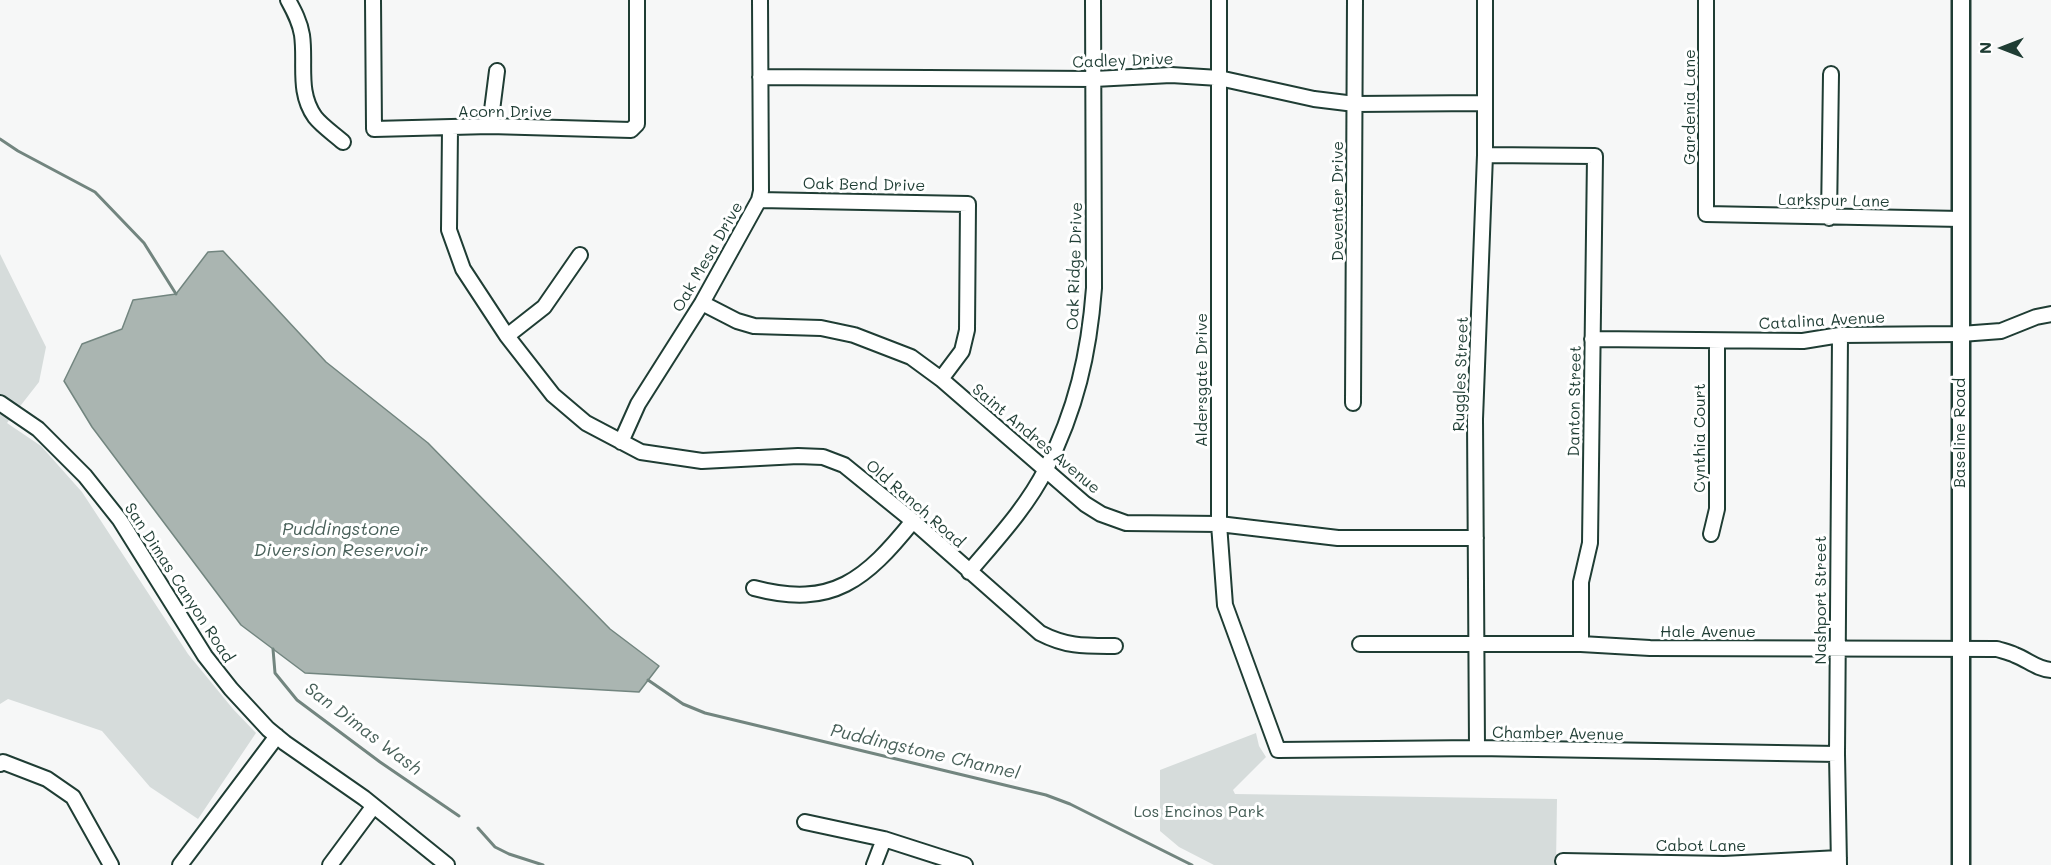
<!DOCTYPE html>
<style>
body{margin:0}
#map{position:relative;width:2051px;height:865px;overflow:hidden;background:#f6f7f7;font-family:Mali,sans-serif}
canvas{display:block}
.north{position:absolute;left:1973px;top:18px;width:60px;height:60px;-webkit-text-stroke:4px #fff;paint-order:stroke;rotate:270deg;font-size:16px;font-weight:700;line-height:24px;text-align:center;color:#1f3d34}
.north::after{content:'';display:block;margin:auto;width:21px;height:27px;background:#1f3d34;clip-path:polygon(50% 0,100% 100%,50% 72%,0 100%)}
</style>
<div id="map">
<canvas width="2051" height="865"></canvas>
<div class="north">N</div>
</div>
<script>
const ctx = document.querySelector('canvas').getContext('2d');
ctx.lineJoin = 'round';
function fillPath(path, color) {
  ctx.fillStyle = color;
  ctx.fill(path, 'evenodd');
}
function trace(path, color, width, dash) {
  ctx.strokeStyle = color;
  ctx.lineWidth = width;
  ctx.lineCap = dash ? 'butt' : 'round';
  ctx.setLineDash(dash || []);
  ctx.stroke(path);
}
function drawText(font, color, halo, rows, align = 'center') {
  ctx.font = font + ' Mali,sans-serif';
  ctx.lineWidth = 6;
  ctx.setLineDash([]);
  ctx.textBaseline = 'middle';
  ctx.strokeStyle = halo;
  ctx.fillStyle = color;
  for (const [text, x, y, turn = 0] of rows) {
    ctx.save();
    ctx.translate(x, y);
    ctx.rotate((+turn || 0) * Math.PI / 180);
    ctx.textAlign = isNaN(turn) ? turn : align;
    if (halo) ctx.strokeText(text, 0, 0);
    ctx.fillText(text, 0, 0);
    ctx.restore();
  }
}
const green = new Path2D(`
 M0,254l46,93 -7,35 -32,41 34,23 41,46 106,162 45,55 23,24 -58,86 -48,-32 -48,-56 -94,-32 -8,5z
 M1256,733l3,13 7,11 -33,33 2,4 322,5 -1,66h-342l-35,-18 -19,-16v-61z`);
const water = new Path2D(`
 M223,251l103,111 102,81 182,186 49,37 -20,26 -334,-19 -64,-48 -149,-198 -28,-46 18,-37 40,-15 11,-29 43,-6 32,-42z`);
const stream = new Path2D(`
 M0,139l18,12 77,41 49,51 32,51
 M273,649l2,24 22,27 83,62 79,54
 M648,680l35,24 22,9 341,82 24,9 122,61
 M478,828l17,19 14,7 34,11`);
const minor = new Path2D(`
 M288,0c6,11 12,22 14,35 4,28 -5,57 13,82 7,9 19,17 28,25
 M373,0l1,129 116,-3 141,4 6,-6v-124
 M1219,0v524l6,81 53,145 199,-2 360,6
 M1706,0v214l255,5
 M760,77l334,2 77,-4 48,3 95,21 41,5 129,-1
 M490,126l7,-55
 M450,128l-1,102 14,39 44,67 46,59 33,28 55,29 61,9 96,-5 25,1 21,8 69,56 127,112c27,14 45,13 75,13
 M1485,155l110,1 -5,387 -9,39v62
 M759,200l209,4 -1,126 -5,21 -21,28
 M1829,218l2,-144
 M702,303l35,18 17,5 67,2 33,7 57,22 30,22 144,125 16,10 25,9 93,1 119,14h138
 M507,336l37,-29 36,-52
 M1592,339l211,2 37,-6 121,-1 40,-3 35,-14 15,-3
 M0,403l38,26 47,47 35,44 85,136 26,33 37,40 17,14 79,55 83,67
 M1353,403l2,-403
 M621,442l17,-38 64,-101 57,-103 2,-9 -1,-191
 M1711,534l6,-25v-168
 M969,572c27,-32 58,-65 77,-103 30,-59 43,-115 48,-181l-1,-288
 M754,588c79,21 112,-9 159,-67
 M1360,644h221l69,4 347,1c6,2 12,3 18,6 13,5 22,14 36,15
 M1477,748l-2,-329 10,-264v-155
 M0,764l3,-2 44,17 26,18 38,68
 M805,822l79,17 81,26
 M1563,861l161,3 115,-6
 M180,865l97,-129
 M330,865l43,-58
 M874,865l10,-26
 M1839,865l-2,-111 3,-419`);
const major = new Path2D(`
 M1961,865v-865`);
const streetNames = [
 ["Cadley Drive",1123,61,-2],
 ["Gardenia Lane",1690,107,-90],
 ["Acorn Drive",505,112],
 ["Oak Bend Drive",864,185,1],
 ["Deventer Drive",1338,201,-90],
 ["Larkspur Lane",1834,201,1],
 ["Oak Mesa Drive",708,257,-60],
 ["Oak Ridge Drive",1075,266,-88],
 ["Catalina Avenue",1822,321,-3],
 ["Ruggles Street",1461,374,-88],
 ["Aldersgate Drive",1202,380,-90],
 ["Danton Street",1575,401,-89],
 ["Baseline Road",1960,433,-90],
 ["Cynthia Court",1700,438,-90],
 ["Saint Andres Avenue",1036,439,40],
 ["Old Ranch Road",915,504,41],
 ["San Dimas Canyon Road",179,583,57],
 ["Nashport Street",1821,600,-90],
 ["Hale Avenue",1708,632],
 ["Chamber Avenue",1558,734,1],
 ["Cabot Lane",1701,846]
];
const parkNames = [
 ["Los Encinos Park",1199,812]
];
const waterNames = [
 ["Puddingstone",341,529],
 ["Diversion Reservoir",341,550],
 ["San Dimas Wash",363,729,37],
 ["Puddingstone Channel",925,752,13]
];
fillPath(green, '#d6dcdb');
fillPath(water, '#aab5b1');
trace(water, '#72857f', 1.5);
trace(stream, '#72857f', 3);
trace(minor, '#1f3d34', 18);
trace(major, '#1f3d34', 21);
trace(minor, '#fff', 14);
trace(major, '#fff', 16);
drawText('16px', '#1f3d34', '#fff', streetNames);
drawText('16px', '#445d55', '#fff', parkNames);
drawText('italic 18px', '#49615a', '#fff', waterNames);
</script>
